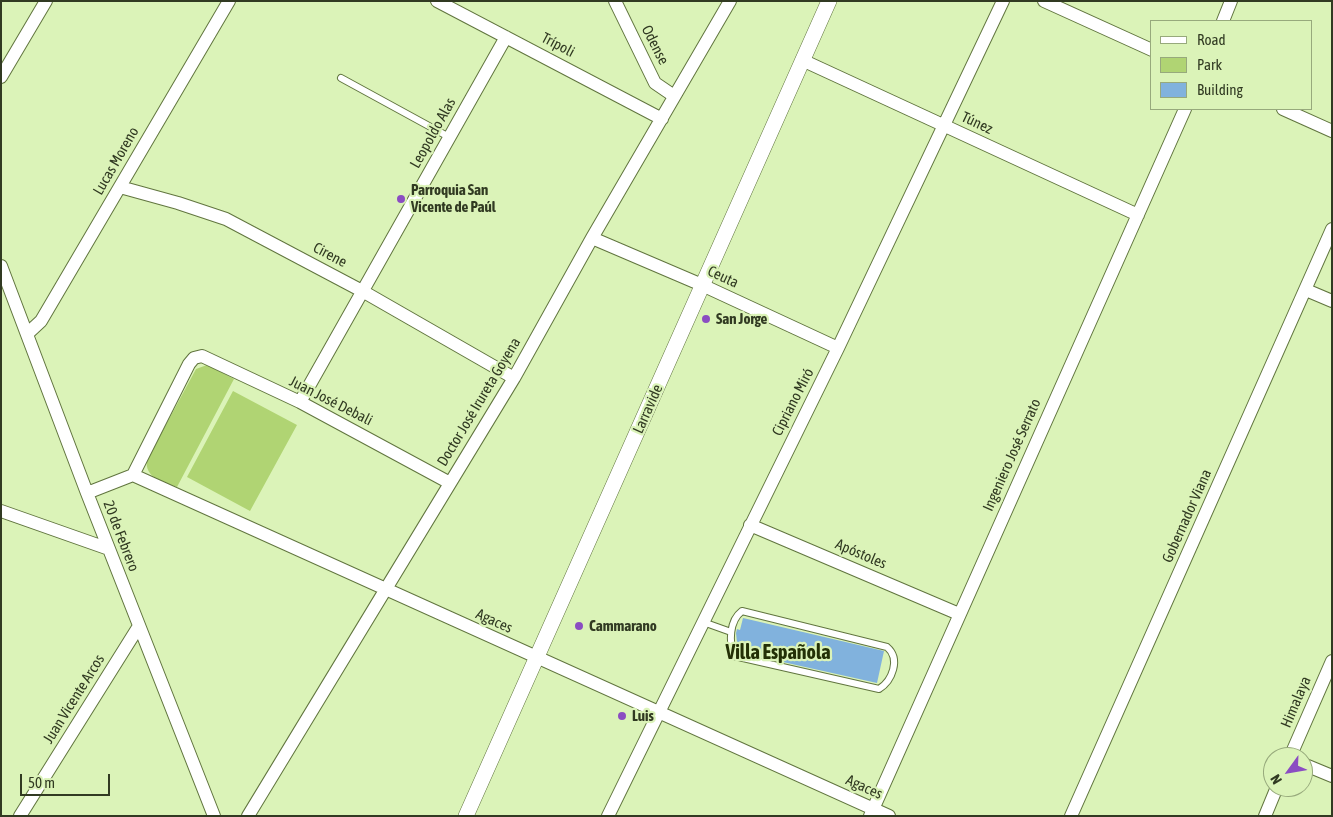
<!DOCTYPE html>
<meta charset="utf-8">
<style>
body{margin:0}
#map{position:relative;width:1333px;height:817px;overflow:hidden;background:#dbf3b8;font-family:"Asap Condensed",sans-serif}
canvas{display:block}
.frame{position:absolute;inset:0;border:2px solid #313a22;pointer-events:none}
.legend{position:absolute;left:1150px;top:20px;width:162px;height:90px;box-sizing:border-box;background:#dbf3b8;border:1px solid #97a97c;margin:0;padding:6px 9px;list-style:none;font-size:15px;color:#313a22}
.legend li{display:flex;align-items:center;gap:10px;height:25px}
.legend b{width:25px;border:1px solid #97a97c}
.north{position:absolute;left:1263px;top:747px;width:50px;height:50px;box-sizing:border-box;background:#dbf3b8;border:1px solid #97a97c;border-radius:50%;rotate:238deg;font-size:14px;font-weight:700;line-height:20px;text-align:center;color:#313a22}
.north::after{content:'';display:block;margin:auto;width:18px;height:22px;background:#8b4dc2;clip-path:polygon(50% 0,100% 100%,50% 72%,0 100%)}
.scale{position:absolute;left:20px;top:774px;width:90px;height:22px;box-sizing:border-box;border:2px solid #313a22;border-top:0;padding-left:6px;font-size:15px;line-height:18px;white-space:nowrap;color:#313a22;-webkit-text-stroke:4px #dbf3b8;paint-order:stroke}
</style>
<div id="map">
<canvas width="1333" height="817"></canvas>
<div class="frame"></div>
<ul class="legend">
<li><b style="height:6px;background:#fff"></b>Road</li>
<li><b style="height:14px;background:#b0d473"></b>Park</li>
<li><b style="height:14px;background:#81b2dd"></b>Building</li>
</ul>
<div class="north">N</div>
<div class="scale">50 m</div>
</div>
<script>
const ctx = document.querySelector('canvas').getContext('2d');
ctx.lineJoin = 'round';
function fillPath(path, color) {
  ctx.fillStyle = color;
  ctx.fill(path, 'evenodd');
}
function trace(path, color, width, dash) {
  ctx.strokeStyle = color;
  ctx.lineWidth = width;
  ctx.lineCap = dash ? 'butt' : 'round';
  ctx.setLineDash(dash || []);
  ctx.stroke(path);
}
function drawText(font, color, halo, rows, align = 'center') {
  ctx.font = font + ' "Asap Condensed",sans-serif';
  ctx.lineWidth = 4.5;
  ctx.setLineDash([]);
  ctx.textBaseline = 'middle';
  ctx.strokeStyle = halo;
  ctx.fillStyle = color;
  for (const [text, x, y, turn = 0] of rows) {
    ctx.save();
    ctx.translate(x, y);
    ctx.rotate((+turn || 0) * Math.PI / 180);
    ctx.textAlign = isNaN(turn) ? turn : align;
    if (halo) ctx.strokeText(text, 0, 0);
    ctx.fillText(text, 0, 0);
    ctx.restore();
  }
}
const green = new Path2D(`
 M207,365l27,14 -57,108c-13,-5 -33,-9 -30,-27l49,-91z
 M233,391l64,34 -47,86 -63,-34z`);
const building = new Path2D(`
 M743,618l141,33 -7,32 -139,-31 -2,-19 1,-4 3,1z`);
const service = new Path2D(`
 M341,78l108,59
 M742,611l145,36c14,12 5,34 -8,42l-145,-33c-5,-14 -5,-35 8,-45z
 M703,622l28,10`);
const minor = new Path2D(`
 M437,1l225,118
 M615,1l40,82 19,13
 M1044,1l108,49
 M1223,21l8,-20
 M802,60l336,155
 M1,77l45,-76
 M1283,109l49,22
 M120,187l58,16 48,16 138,73 150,86
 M592,238l110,47 136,63
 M1,266l86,227 127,323
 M1306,290l26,11
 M27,334l14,-13 188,-320
 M300,402l206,-365
 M133,475l56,-111 5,-6 8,-2 98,46 150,81
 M87,493l46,-18 756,341
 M1,511l108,38
 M750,525l209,89
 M1290,757l42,-96
 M1303,764l29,12
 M20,816l119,-190
 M248,816l266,-438 78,-140 138,-237
 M608,816l230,-468 165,-347
 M870,816l315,-707
 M1071,816l261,-587
 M1265,816l12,-29`);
const tertiary = new Path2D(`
 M466,816l363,-815`);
const markers = [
 [401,199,5,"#8b4dc2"],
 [706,319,5,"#8b4dc2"],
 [579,626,5,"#8b4dc2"],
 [622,716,5,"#8b4dc2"]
];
const streetNames = [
 ["Trípoli",558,45,28],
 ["Odense",655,45,63],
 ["Túnez",977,123,25],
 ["Leopoldo Alas",433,133,-61],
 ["Lucas Moreno",116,161,-60],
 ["Cirene",330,255,28],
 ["Ceuta",723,277,25],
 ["Juan José Debali",331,401,27],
 ["Doctor José Irureta Goyena",479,402,-59],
 ["Cipriano Miró",793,402,-63],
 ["Larravide",648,409,-66],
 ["Ingeniero José Serrato",1012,455,-66],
 ["Gobernador Viana",1187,516,-66],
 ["20 de Febrero",121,536,69],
 ["Apóstoles",861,554,23],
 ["Agaces",494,621,24],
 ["Juan Vicente Arcos",74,699,-58],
 ["Himalaya",1296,702,-67],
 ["Agaces",864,787,24]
];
const poiNames = [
 ["Parroquia San",411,190],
 ["Vicente de Paúl",411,207],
 ["San Jorge",716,319],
 ["Cammarano",589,626],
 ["Luis",632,716]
];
const districtNames = [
 ["Villa Española",778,653]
];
fillPath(green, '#b0d473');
fillPath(building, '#81b2dd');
trace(service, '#61753f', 8);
trace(minor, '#61753f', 14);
trace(tertiary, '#61753f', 16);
trace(service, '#fff', 6);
trace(minor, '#fff', 12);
trace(tertiary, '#fff', 15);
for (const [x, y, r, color] of markers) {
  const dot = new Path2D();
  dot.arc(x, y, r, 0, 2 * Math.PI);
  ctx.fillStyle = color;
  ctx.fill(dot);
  trace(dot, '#dbf3b8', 2);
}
drawText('15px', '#313a22', '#dbf3b8', streetNames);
drawText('bold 15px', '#313a22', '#dbf3b8', poiNames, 'left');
drawText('bold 20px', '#233006', '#dbf3b8', districtNames);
</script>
